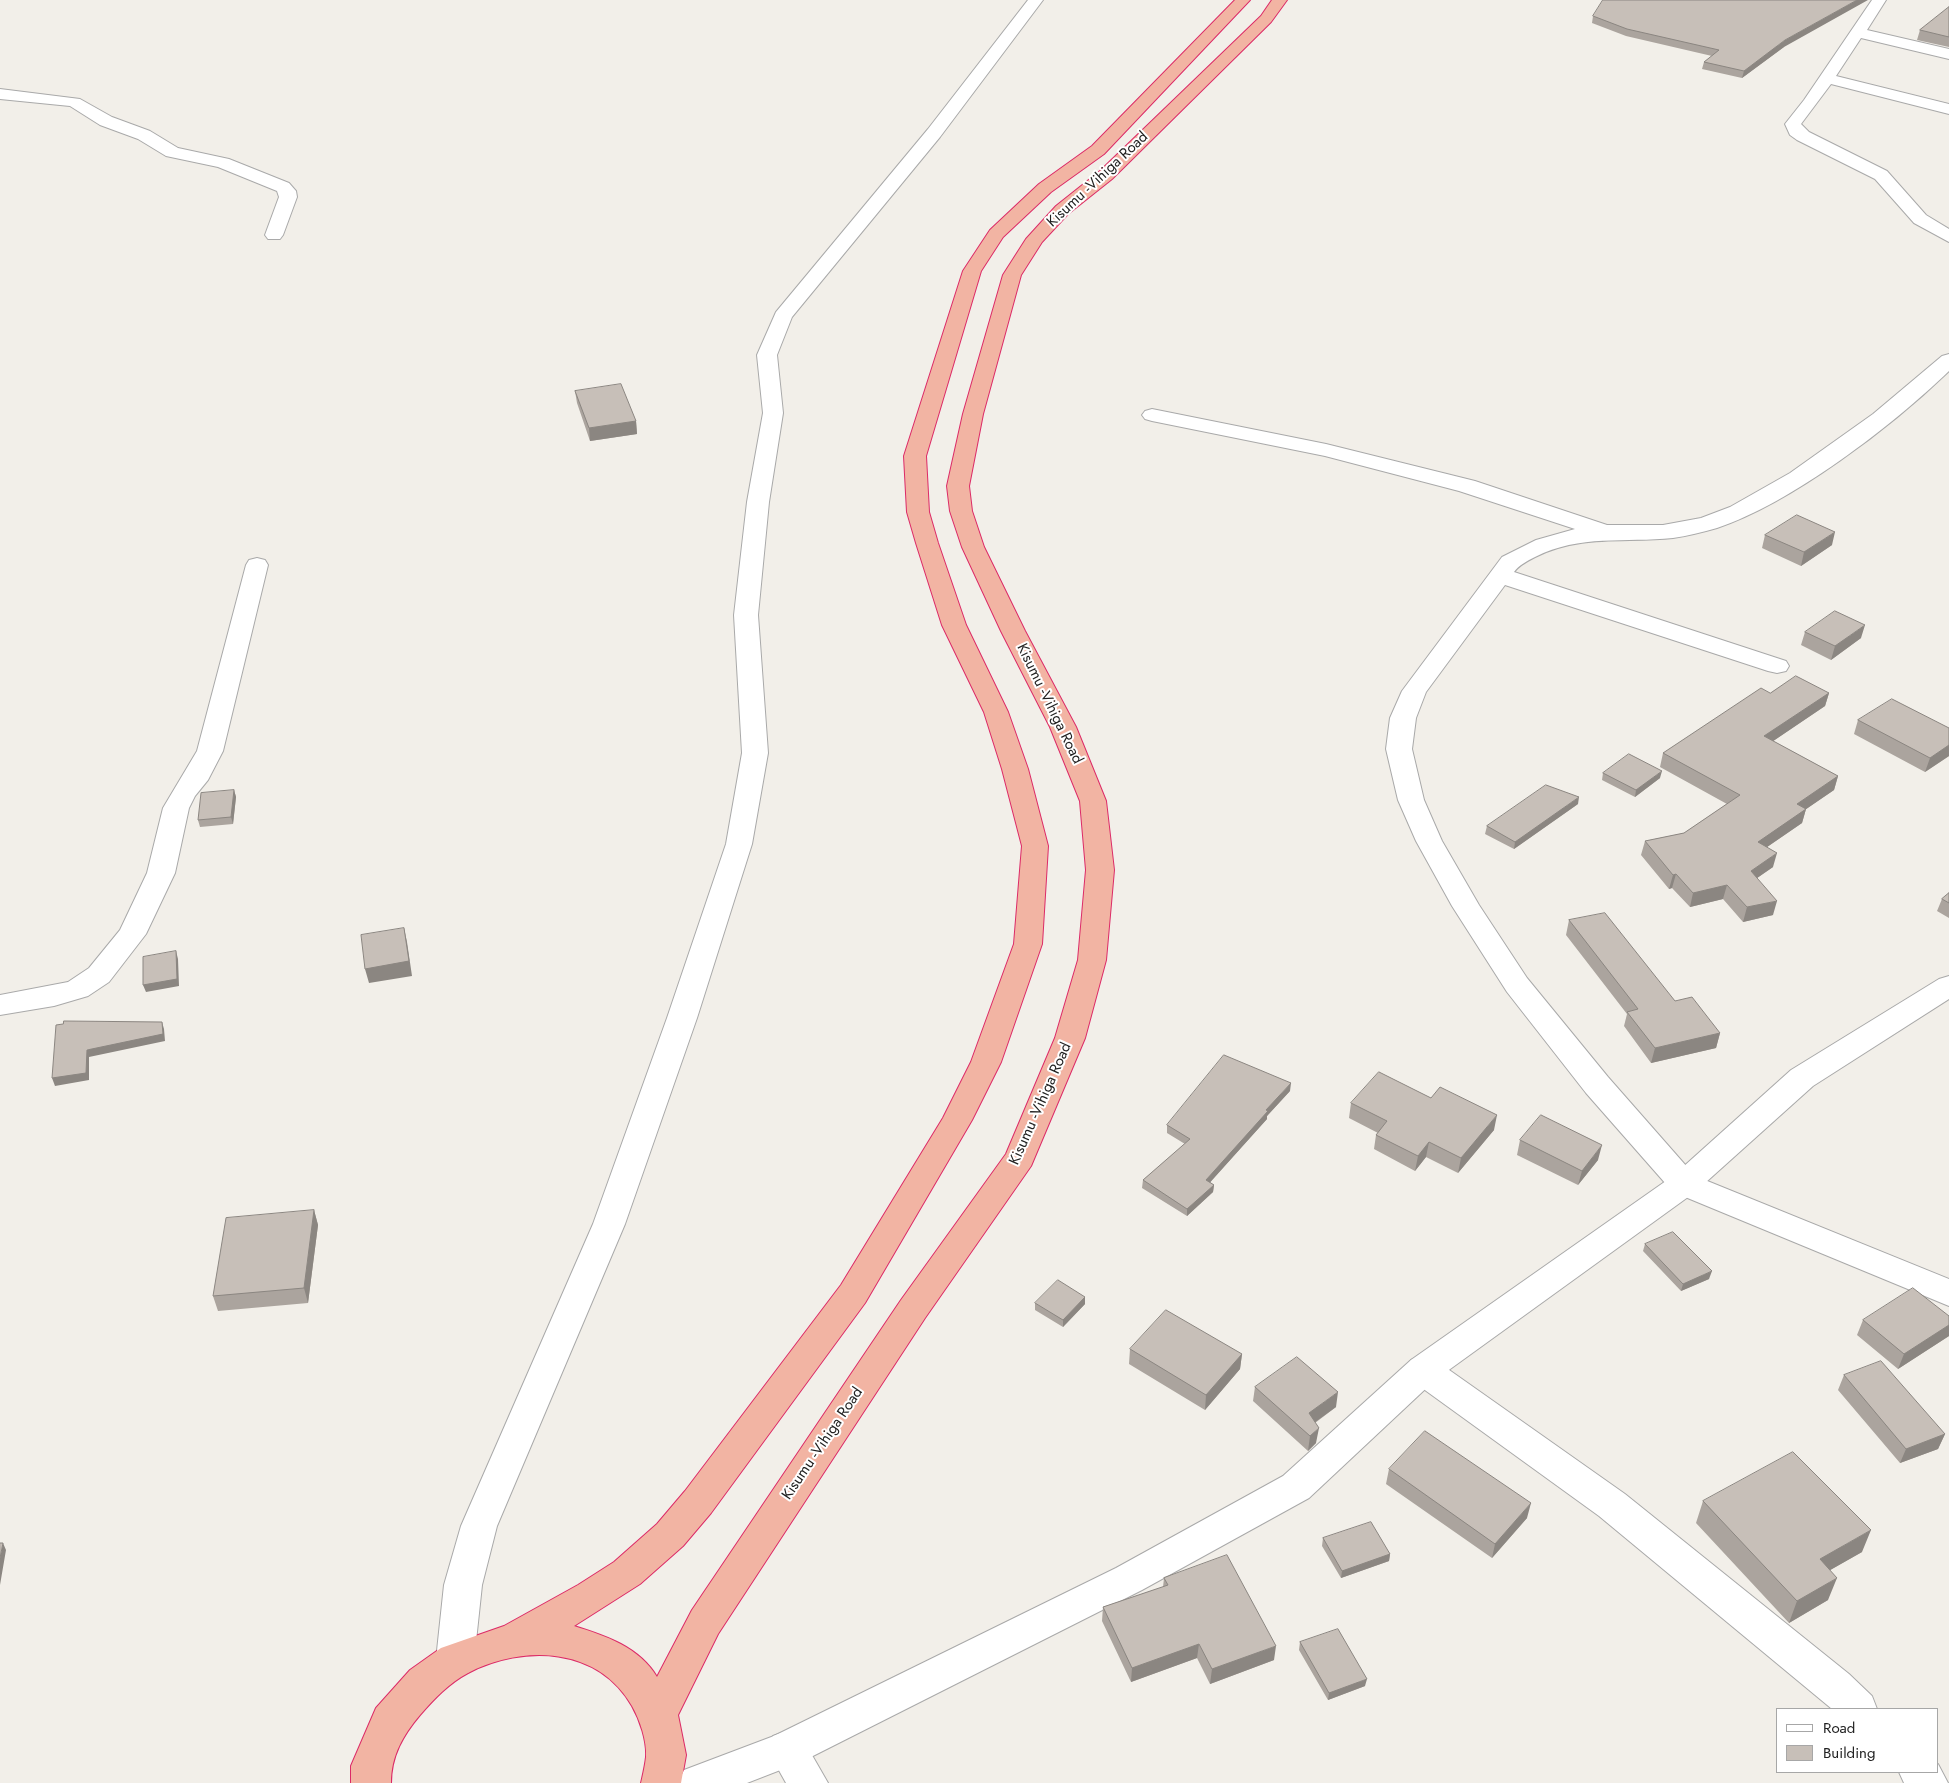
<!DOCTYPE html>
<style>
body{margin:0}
#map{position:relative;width:1949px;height:1783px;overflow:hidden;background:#f2efe9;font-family:Jost,sans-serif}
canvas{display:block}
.legend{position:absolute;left:1776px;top:1708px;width:162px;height:65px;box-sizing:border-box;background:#fff;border:1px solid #a7a7a7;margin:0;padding:6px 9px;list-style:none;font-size:15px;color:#222}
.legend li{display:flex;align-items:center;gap:10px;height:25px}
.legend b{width:25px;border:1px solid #a7a7a7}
</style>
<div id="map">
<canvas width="1949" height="1783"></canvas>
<ul class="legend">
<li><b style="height:6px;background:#fff"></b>Road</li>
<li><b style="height:14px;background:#c7bfb8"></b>Building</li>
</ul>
</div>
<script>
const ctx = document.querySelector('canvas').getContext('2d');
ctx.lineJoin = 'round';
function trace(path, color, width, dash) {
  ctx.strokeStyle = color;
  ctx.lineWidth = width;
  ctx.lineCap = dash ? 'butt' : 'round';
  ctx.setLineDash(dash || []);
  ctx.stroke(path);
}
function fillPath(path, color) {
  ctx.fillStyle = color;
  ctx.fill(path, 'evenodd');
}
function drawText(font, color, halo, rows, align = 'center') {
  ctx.font = font + ' Jost,sans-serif';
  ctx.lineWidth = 4;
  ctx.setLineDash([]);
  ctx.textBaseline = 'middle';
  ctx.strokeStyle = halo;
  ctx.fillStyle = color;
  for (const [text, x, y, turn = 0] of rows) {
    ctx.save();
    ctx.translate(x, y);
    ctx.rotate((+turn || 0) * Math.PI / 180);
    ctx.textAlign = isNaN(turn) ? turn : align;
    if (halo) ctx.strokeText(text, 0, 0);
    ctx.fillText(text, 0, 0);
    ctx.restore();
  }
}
const minor = new Path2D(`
 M0,89l80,10 32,18 38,14 28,17 51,11 60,24 7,8 1,6 -14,38 -3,4h-12l-3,-4 14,-38 -2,-6 -59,-24 -52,-11 -28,-17 -38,-14 -30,-19 -70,-7z
 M1949,354v17c-57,55 -157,132 -232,157 -14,4 -30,8 -44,10 -48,5 -93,-4 -138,19 -8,4 -16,8 -21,15l272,89 3,5 -3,5 -9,2 -9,-2 -263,-86 -79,107 -10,26 -4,31 12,51 18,41 37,64 48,73 81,99 87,99 254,103v27l-276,-114 -87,-99 -79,-101 -55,-86 -36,-65 -18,-41 -12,-51 4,-31 12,-27 100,-134 34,-17 39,-11 -116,-38 -134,-35 -173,-35 -7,-2 -3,-4 3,-4 7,-2 174,35 149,37 132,44h56l38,-7 29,-11 60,-34 83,-59 69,-58z
 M257,558l8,2 3,5 -45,186 -15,29 -13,16 -6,12 -14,65 -29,61 -37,48 -21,14 -34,10 -54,9v-20l68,-13 21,-14 31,-38 27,-57 16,-65 34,-57 49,-186 3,-5z
 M1423,1356l12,4 190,134 224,180 23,22 5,13h-45l-233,-193 -188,-136 -5,-10 5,-10z
 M787,1731l14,5 27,47h-42l-19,-34 6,-13z
 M1938,1764l10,19h-44l-5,-11h39z`);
const tertiary = new Path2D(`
 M1028,0h15l-103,137 -148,180 -15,38 6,58 -14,89 -11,113 10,138 -16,91 -55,174 -72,206 -128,302 -15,59 -8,75 -5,12 -14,5 -14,-5 -5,-12 8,-75 17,-59 132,-302 74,-206 59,-174 16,-91 -8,-138 13,-113 16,-89 -6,-58 19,-43 152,-183z
 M1872,0h14l-19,30 82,19v10l-88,-21 -25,38 113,28v10l-118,-30 -30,40 8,8 78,39 39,44 23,14v13l-35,-19 -39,-44 -78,-39 -7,-5 -5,-11 19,-24z
 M1949,976v23l-136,87 -118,106 -260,188 -126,118 -167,92 -341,172 -54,21h-69l6,-13 90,-34 342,-168 167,-92 128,-116 262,-184 118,-106 148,-91z`);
const trunk = new Path2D(`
 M1235,0h15l-146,154 -53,38 -48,45 -22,34 -55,185 3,56 9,31 28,82 42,87 20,57 20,77 -6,98 -41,118 -29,58 -107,183 -154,210 -28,33 -43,38 -66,42c32,10 65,21 83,51l35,-67 209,-310 105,-146 49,-116 23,-78 8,-90 -6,-69 -30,-74 -49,-96 -39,-84 -12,-36 -3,-25 16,-72 40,-139 23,-36 30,-33 44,-35 161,-155 11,-16h15l-16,22 -159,157 -44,35 -26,28 -21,33 -38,139 -14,72 3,25 12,36 41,84 51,96 30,74 8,69 -8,90 -21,78 -54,128 -106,152 -207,316 -40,81 8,40 -5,28h-40c2,-9 4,-17 5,-26 1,-16 -6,-37 -14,-51 -34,-59 -108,-62 -164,-33 -19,10 -34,26 -48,42 -17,20 -29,41 -29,68h-40v-17l25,-58 34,-38 31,-22 63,-22 74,-41 36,-23 43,-38 28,-33 156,-206 102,-167 28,-56 43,-118 8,-98 -20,-77 -18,-57 -42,-87 -26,-82 -9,-31 -3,-56 59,-185 27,-41 49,-46 53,-38z`);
const wall = new Path2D(`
 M1949,7v40l-32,-7 3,-10z
 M1593,16l191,31 -42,31 -40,-9 2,-7 8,-6 -86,-20 -34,-13z
 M575,391l61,30 1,13 -47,7 -13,-38z
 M1765,535l67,10 -31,21 -39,-18z
 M1805,632l56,6 -30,22 -30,-15z
 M1770,693h59l-4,13 -52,35 65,35 -4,14 -28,19 -4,14 -35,24 6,20 -16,11 16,37 -30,7 -20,-23 -33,8 -18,-19 -3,1 -28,-34 4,-14 39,-8 43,-29 -67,-37 3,-14z
 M1858,720l91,8v28l-24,16 -71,-38z
 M1603,773l57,5 -25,19 -33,-17z
 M234,790l2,7 -3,27 -33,3 -2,-7z
 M1578,804l-64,45 -29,-15 2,-8z
 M1949,893v25l-12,-7 5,-12z
 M1569,920l106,81 45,32 -4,15 -65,15 -27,-37 3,-12 -61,-79z
 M1290,1091l-23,25v3l-57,63 4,3 -1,7 -26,24 -45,-28 1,-8 42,-36 -18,-11v-8z
 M1351,1103l143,27 -36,43 -32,-16 -11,14 -41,-22 2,-14 2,-2 -29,-15z
 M1520,1140l78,20 -20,25 -61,-30z
 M314,1210l4,15 -10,78 -90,8 -5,-15z
 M1645,1244l64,35 -28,12 -38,-40z
 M1085,1297v7l-22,23 -28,-17v-7z
 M1949,1316v20l-51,33 -41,-34 6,-15z
 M1130,1349l112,5 -2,15 -35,41 -76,-46z
 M1844,1375l101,59 -7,15 -38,14 -62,-73z
 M1255,1387l81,20 -21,16 1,20 -8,8 -55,-50z
 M1389,1469l138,49 -35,40 -106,-74z
 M1703,1501l159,51 -32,18 -2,30 -39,23 -93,-100z
 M1323,1538l67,16 -1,7 -48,17 -19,-32z
 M1164,1578l110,82 -64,24 -13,-26 -66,24 -29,-61 1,-14 60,-20z
 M1300,1642l65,44 -37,14 -29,-50z`);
const shadedWall = new Path2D(`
 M1857,0h11l-84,47 -42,31 2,-7 41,-31z
 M636,421l1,13 -47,7 -1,-13z
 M1835,532l-3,13 -31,21 3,-14z
 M1865,625l-4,13 -30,22 4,-14z
 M1829,693l-4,13 -65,44 4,-14z
 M1949,745v11l-24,16 5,-14z
 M1662,771l-2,7 -25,19 1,-7z
 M1838,776l-4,14 -35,24 7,-5 -4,14 -48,33 4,-14 39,-38z
 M234,790l2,7 -3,27 -2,-7z
 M1579,797l-1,7 -64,45 1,-7z
 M1777,853l-4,14 -26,18 4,-14z
 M1676,874l-4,14 -3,1 4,-14z
 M1727,885l-4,14 -33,8 3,-14z
 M1777,901l-4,14 -30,7 4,-15z
 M404,928l3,14 5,34 -43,7 -4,-14z
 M176,951l2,8 1,27 -33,6 -3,-7z
 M162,1022l2,7 1,12 -76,16v23l-34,6 -3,-8 35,-28z
 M1720,1033l-4,15 -65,15 4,-15z
 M1291,1083l-1,8 -23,25v3l-61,68v-7l60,-70z
 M1497,1115l-3,15 -36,43 3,-15z
 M1429,1142l-3,15 -11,14 3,-15z
 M1602,1145l-4,15 -20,25 4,-14z
 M1214,1185l-1,7 -26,24v-7z
 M314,1210l4,15 -10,78 -4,-15z
 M1712,1271l-3,8 -28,12 2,-7z
 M1085,1297v7l-22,23v-7z
 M1949,1325v11l-51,33 6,-15z
 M1242,1354l-2,15 -35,41 1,-15z
 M1338,1392l-2,15 -29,21 2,-15z
 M1319,1428l-3,15 -8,8 2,-15z
 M1945,1434l-7,15 -38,14 6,-14z
 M1531,1503l-4,15 -35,40 3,-14z
 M1871,1530l-9,22 -51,29 9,-22z
 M3,1543l3,7 -6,35v-27z
 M1390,1554l-1,7 -48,17 1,-7z
 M1837,1578l-9,22 -39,23 8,-22z
 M1199,1644l-2,14 -66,24 1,-14z
 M1276,1646l-2,14 -64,24 2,-15z
 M1367,1679l-2,7 -37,14 1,-7z`);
const building = new Path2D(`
 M1603,0h254l-72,40 -41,31 -40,-9 15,-12 -92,-21 -34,-13z
 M1949,7v30l-29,-7z
 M621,384l15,37 -47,7 -14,-37z
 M1797,515l38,17 -31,20 -39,-17z
 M1835,611l30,14 -30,21 -30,-14z
 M1796,676l33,17 -65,43 74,40 -41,28 9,5 -48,33 19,11 -26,18 26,30 -30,6 -20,-22 -34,8 -17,-19 -3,1 -28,-34 39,-8 56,-38 -77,-42 98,-65 9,5z
 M1892,699l57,29v17l-19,13 -72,-38z
 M1629,754l33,17 -26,19 -33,-17z
 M1546,785l33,12 -64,45 -28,-16z
 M234,790l-3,27 -33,3 3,-27z
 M1949,893v10l-7,-4z
 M1605,913l70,88 17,-4 28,36 -65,15 -28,-36 11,-3 -69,-89z
 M404,928l5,33 -44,8 -4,-34z
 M176,951l1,28 -34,6v-28z
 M64,1021l98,1 1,12 -76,16 -1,23 -34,5 4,-53 7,-1z
 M1224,1055l67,28 -25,27 2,1 -62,69 8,5 -27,24 -44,-29 47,-41 -23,-14z
 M1379,1072l52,26 9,-11 57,28 -36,43 -32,-16 -11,14 -42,-21 11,-14 -36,-18z
 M1541,1115l61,30 -20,26 -62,-31z
 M314,1210l-10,78 -91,8 13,-78z
 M1673,1232l39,39 -29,13 -38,-40z
 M1058,1280l27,17 -22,23 -28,-17z
 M1913,1288l36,28v9l-45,29 -41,-34z
 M1166,1310l76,44 -36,41 -76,-46z
 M1297,1357l41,35 -29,21 10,15 -9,8 -55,-49z
 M1881,1361l64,73 -39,15 -62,-74z
 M1425,1431l106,72 -36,41 -106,-75z
 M1793,1452l78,78 -51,29 17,19 -40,23 -94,-100z
 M1371,1522l19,32 -48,17 -19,-33z
 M0,1543h3l-3,15z
 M1227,1555l49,91 -64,23 -13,-25 -67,24 -29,-61 65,-22 -4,-7z
 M1338,1629l29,50 -38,14 -29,-51z`);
const streetNames = [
 ["Kisumu -Vihiga Road",1098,180,-43],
 ["Kisumu -Vihiga Road",1049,704,64],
 ["Kisumu -Vihiga Road",1041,1104,-66],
 ["Kisumu -Vihiga Road",823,1444,-56]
];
trace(minor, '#a9a9a9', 2);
trace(tertiary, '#a9a9a9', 2);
trace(trunk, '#dc2a67', 2);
fillPath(minor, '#fff');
fillPath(tertiary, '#fff');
fillPath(trunk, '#f2b4a3');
fillPath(wall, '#aba49e');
fillPath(shadedWall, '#8b8681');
fillPath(building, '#c7bfb8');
trace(building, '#8b8681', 1);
drawText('15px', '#222', '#fff', streetNames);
</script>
